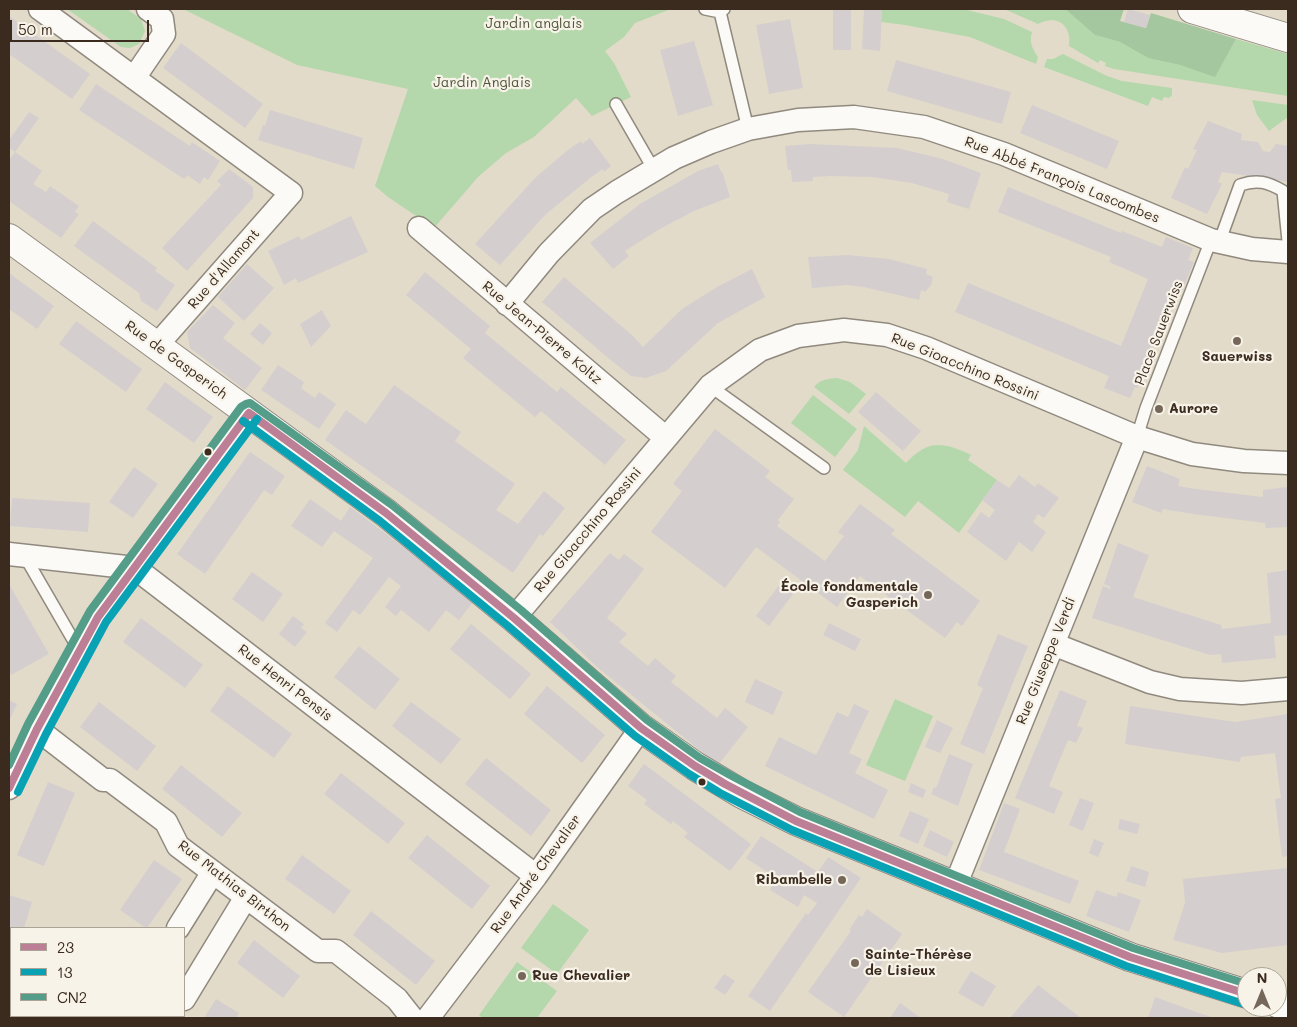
<!DOCTYPE html>
<meta charset="utf-8">
<style>
body{margin:0}
#map{position:relative;width:1297px;height:1027px;overflow:hidden;background:#e2dbca;font-family:Mali,sans-serif}
canvas{display:block}
.frame{position:absolute;inset:0;border:10px solid #3b2a1e;pointer-events:none}
.legend{position:absolute;left:10px;top:927px;width:175px;height:90px;box-sizing:border-box;background:#f7f3e8;border:1px solid #aca397;margin:0;padding:6px 9px;list-style:none;font-size:15px;color:#3b2a1e}
.legend li{display:flex;align-items:center;gap:10px;height:25px}
.legend b{width:25px;border:1px solid #aca397}
.north{position:absolute;left:1237px;top:967px;width:50px;height:50px;box-sizing:border-box;background:#f7f3e8;border:1px solid #aca397;border-radius:50%;rotate:0deg;font-size:14px;font-weight:700;line-height:20px;text-align:center;color:#3b2a1e}
.north::after{content:'';display:block;margin:auto;width:18px;height:22px;background:#75685a;clip-path:polygon(50% 0,100% 100%,50% 72%,0 100%)}
.scale{position:absolute;left:10px;top:20px;width:139px;height:22px;box-sizing:border-box;border:2px solid #3b2a1e;border-top:0;padding-left:6px;font-size:15px;line-height:18px;white-space:nowrap;color:#3b2a1e;-webkit-text-stroke:4px #f7f3e8;paint-order:stroke}
</style>
<div id="map">
<canvas width="1297" height="1027"></canvas>
<div class="frame"></div>
<ul class="legend">
<li><b style="height:6px;background:#bc7f95"></b>23</li>
<li><b style="height:6px;background:#09a2b4"></b>13</li>
<li><b style="height:6px;background:#549d89"></b>CN2</li>
</ul>
<div class="north">N</div>
<div class="scale">50 m</div>
</div>
<script>
const ctx = document.querySelector('canvas').getContext('2d');
ctx.lineJoin = 'round';
function fillPath(path, color) {
  ctx.fillStyle = color;
  ctx.fill(path, 'evenodd');
}
function trace(path, color, width, dash) {
  ctx.strokeStyle = color;
  ctx.lineWidth = width;
  ctx.lineCap = dash ? 'butt' : 'round';
  ctx.setLineDash(dash || []);
  ctx.stroke(path);
}
function drawText(font, color, halo, rows, align = 'center') {
  ctx.font = font + ' Mali,sans-serif';
  ctx.lineWidth = 4.5;
  ctx.setLineDash([]);
  ctx.textBaseline = 'middle';
  ctx.strokeStyle = halo;
  ctx.fillStyle = color;
  for (const [text, x, y, turn = 0] of rows) {
    ctx.save();
    ctx.translate(x, y);
    ctx.rotate((+turn || 0) * Math.PI / 180);
    ctx.textAlign = isNaN(turn) ? turn : align;
    if (halo) ctx.strokeText(text, 0, 0);
    ctx.fillText(text, 0, 0);
    ctx.restore();
  }
}
const green = new Path2D(`
 M67,9h60l14,10 4,12 -6,13 -9,4 -9,-1z
 M183,9h488l-36,14 -11,14 -19,14 9,12 17,34 -39,19 -16,-18 -42,39 -28,16 -28,24 -44,51 -46,-31 -13,-11 33,-97 -111,-24z
 M864,9h99l41,10 28,13c-3,10 0,16 6,25l-2,7 -66,-27 -65,-12 -24,-3 1,-12z
 M1004,9h61l30,26 25,7 28,16 32,7 35,11 21,-37 52,15v42l-174,-27 -9,-3 1,-3 -6,-3 -2,3 -29,-17c3,-21 -12,-32 -31,-22z
 M1063,54l44,22 15,5 50,7v7l-3,3 -5,-1 -2,4 -10,-4 -4,9 -104,-39 3,-8h6z
 M1252,100l36,5v12l-19,14 -12,-16z
 M837,378l13,4 16,12 -17,20 -35,-27c7,-8 13,-8 23,-9z
 M813,395l44,34 -22,28 -44,-34z
 M864,426l42,37c22,-24 38,-21 65,-8l-3,5 29,20 -38,53 -41,-32 -13,16 -62,-47 15,-20z
 M895,699l38,17 -28,65 -39,-16z
 M553,904l36,26 -32,44 -36,-26z
 M517,962l40,29 -20,27h-54l-4,-3z`);
const forest = new Path2D(`
 M1065,9h59l-4,12 26,7 5,-15 85,26 -21,38 -35,-12 -32,-7 -28,-16 -25,-7z`);
const building = new Path2D(`
 M833,9h18v41h-18z
 M864,9l18,1 -2,41 -18,-2z
 M1128,9l22,6 -4,13 -22,-6z
 M9,16l81,58 -18,25 -63,-45z
 M790,19l13,69 -34,6 -13,-69z
 M694,41l19,64 -35,11 -18,-66z
 M181,43l82,61 -18,24 -82,-60z
 M896,60l115,32 -9,32 -115,-33z
 M96,84l94,62 2,-4 28,19 -12,19 -4,-3 -4,7 -13,-9 -3,4 -105,-69z
 M1032,105l87,36 -12,28 -87,-36z
 M270,110l93,28 -9,31 -96,-29 5,-15 2,1z
 M29,112l10,6 -24,34 -6,-4v-8z
 M1208,121l34,13 -1,6 17,2 5,9 7,1 6,-8 12,2v36l-66,-10 -4,10 4,2 -15,30 -36,-16 14,-31 3,2 9,-19 -4,-1z
 M590,138l21,28 -7,6 -1,-3 -13,9 -45,37 -45,50 -25,-21 60,-66 34,-29 12,-8 1,3z
 M810,144l87,4 46,11 38,14 -12,36 -22,-7 2,-8 -37,-11 -40,-6 -42,-1 -17,1v4l-21,1 -1,-12h-3l-3,-24z
 M15,152l27,19 -9,13 13,8 4,-6 29,20 -4,6 4,2 -18,24 -52,-37v-41z
 M718,164l3,8 1,-1 8,26 -36,14 -36,19 -33,21 4,5 -16,13 -23,-26 50,-39 58,-33z
 M229,169l24,18v11l-66,73 -25,-23 55,-59 4,-4 -4,-4z
 M1008,187l113,46 1,-2 40,16 4,-10 27,11 -5,12 6,2 -14,33 -7,-3 -25,61 4,2 -14,33 -3,-1 -5,11 -26,-10 5,-12 -154,-64 13,-29 153,63 27,-67 -39,-17 2,-5 -113,-45z
 M351,216l17,36 -70,31 -2,-5 -12,7 -16,-34 31,-15 2,4z
 M93,221l64,47 -2,3 20,14 -18,26 -16,-10 -2,-8 -65,-47z
 M848,255l41,4 38,10 -1,5 7,3 -2,8 -6,7 -4,-2 -2,10 -55,-13 -17,-2 -35,3 -4,-31z
 M247,264l27,24 -30,33 -26,-24z
 M752,269l13,28 -47,26 -52,48 -20,7 -15,-2 -19,-15 -70,-59 22,-25 69,59 10,11 39,-38 35,-22z
 M425,272l65,54 -5,7 72,59 4,-5 65,53 -21,25 -64,-54 -6,6 -72,-59 8,-9 -65,-54z
 M9,273l45,33 -17,23 -28,-20z
 M213,305l22,18 -12,15 39,30 -17,22 -55,-42 -3,-16z
 M322,310l9,16 -20,21 -11,-23z
 M76,321l66,48 -16,23 -67,-48z
 M260,323l12,10 -9,12 -13,-11z
 M278,365l26,17 -3,6 14,10 4,-6 17,12 -17,25 -58,-39z
 M165,382l48,35 -19,26 -48,-34z
 M394,385l67,47 -6,9 60,43 -19,26 22,14 26,-33 21,17 -22,28 -3,-2 -27,39 -188,-133 21,-30 20,14z
 M876,392l45,39 -18,20 -45,-39z
 M715,429l55,42 -5,6 29,22 -16,21 2,2 -3,4 48,35 19,-25 -6,-4 22,-28 35,26 -4,4 89,67 -18,25 -5,-4 -12,16 -85,-62 -23,31 -81,-60 -31,41 -74,-56 31,-41 -9,-7z
 M250,452l35,24 -13,19 -8,-5 -59,84 -28,-20z
 M1147,466l33,13 -2,7 18,3 67,8v-7l25,-3v40l-22,1 -1,-5 -72,-9 -30,-5 -2,4 -29,-11z
 M134,467l24,17 -25,34 -24,-16z
 M1019,475l16,12 3,-4 21,15 -15,20 -6,-4 -5,8 13,10 -14,20 -13,-10 -13,19 -39,-29 14,-20 8,6 6,-8 -13,-10 15,-20 12,8z
 M12,498l78,5 -2,29 -78,-6z
 M310,499l31,22 9,-14 39,29 84,66 -14,18 -13,-10 -17,22 -28,-22 -5,6 -11,-9 16,-21 -12,-9 -29,38 -7,-5 -16,22 -12,-9 48,-65 -39,-27 -12,16 -31,-21z
 M1118,543l31,12 -16,42 88,28 1,4 49,-6 -4,-50 21,-3v65l-14,1 2,22 -54,5 -1,-9 -11,1 -118,-37 11,-32 7,3 1,-2 -7,-3z
 M610,553l9,7 5,-6 20,15 -37,49 20,16 -8,8 29,24 7,-8 21,18 -5,6 46,36 8,-10 23,19 -30,38 -121,-98 -47,-45z
 M252,572l31,22 -20,28 -31,-23z
 M9,584l40,70 -38,21 -2,-4z
 M780,584l13,10 -24,32 -13,-10z
 M293,616l11,8 -3,4 6,4 -12,15 -16,-13z
 M141,618l62,47 -18,23 -62,-46z
 M829,623l32,16 -6,12 -32,-16z
 M471,624l60,50 -21,25 -60,-50z
 M998,634l30,12 -44,108 -24,-10 23,-56 -6,-3z
 M359,646l41,33 -25,31 -41,-33z
 M755,679l28,13 -10,23 -28,-13z
 M228,686l64,48 -18,24 -64,-47z
 M547,686l58,49 -23,28 -58,-49z
 M1060,690l27,11 -10,25 6,2 -7,15 -8,-3 -19,46 14,6 -9,22 -39,-16z
 M9,700l8,4 -8,17z
 M99,702l57,44 -19,25 -57,-44z
 M411,702l50,37 -20,25 -49,-38z
 M854,704l15,7 -20,42 13,6 -7,14 33,17 -14,29 -109,-53 14,-29 37,18 21,-43 11,5z
 M1130,706l105,16 53,-8v142l-6,1 -7,-58 6,-1 -6,-45 -34,4 -1,5 -115,-18z
 M937,720l16,8 -13,25 -15,-6z
 M949,754l24,10 -15,42 -27,-12 3,-7 2,1z
 M486,758l65,52 -20,26 -66,-52z
 M644,764l107,80 -21,27 -46,-34 4,-4 -15,-12 -2,3 -27,-20 3,-4 -19,-14z
 M181,765l61,48 -20,24 -60,-48z
 M341,773l64,50 -17,21 -64,-50z
 M48,782l27,11 -31,73 -27,-11z
 M911,783l15,7 -3,8 -15,-6z
 M1080,798l14,5 -11,28 -14,-6z
 M1004,803l16,6 -16,43 75,29 -9,23 -91,-34z
 M910,811l19,8 -11,25 -19,-8z
 M1120,819l20,5 -3,10 -19,-5z
 M930,830l24,12 -7,15 -24,-11z
 M427,835l63,51 -18,23 -64,-51z
 M761,836l57,36 10,-15 33,21 -91,133 -22,-15 58,-83 2,2 9,-12 -13,-8 -6,12 -28,-17 6,-12 -30,-20z
 M1094,839l10,4 -6,14 -9,-4z
 M302,855l49,36 -17,23 -49,-35z
 M154,860l28,19 -35,49h-1l-26,-18z
 M1131,866l18,6 -4,15 -19,-6z
 M1288,868v77l-66,8 -49,-13 12,-37 -2,-24z
 M1096,890l20,7 2,-5 23,8 -12,32 -43,-16z
 M9,895l23,7 -8,26h-13v38l-2,6z
 M867,909l35,25 -58,83 -36,-25 43,-61 -2,-1 10,-15 3,2z
 M371,911l64,50 -19,24 -63,-50z
 M254,940l46,36 -17,22 -46,-35z
 M971,971l25,15 -13,21 -25,-14z
 M724,974l11,7 -10,14 -11,-7z
 M1038,985l43,33h-71z
 M1155,997l47,17 12,4h-66z
 M216,999l23,14 -3,5h-32z
 M900,1003l21,15h-31z`);
const service = new Path2D(`
 M705,9l15,3 4,-3
 M720,12l28,117
 M616,104l38,66
 M1219,243l21,-58c17,-6 28,-3 43,6l5,50
 M710,386l114,82
 M1137,437l9,-29 65,-168
 M24,555l55,95`);
const minor = new Path2D(`
 M40,9l251,184 -134,152
 M134,78l30,-44 -2,-15 -14,-10
 M419,228l247,210
 M507,304l42,-51 43,-44 25,-17 57,-34 37,-16 37,-13 50,-9 56,-3 70,10 80,27 207,86 41,9 36,3
 M9,554l126,14 401,308
 M514,618l196,-232 50,-36 38,-14 46,-6 43,5 39,13 211,89 55,17 52,7 44,2
 M1053,644l97,38 30,7 62,4 46,-4
 M37,729l66,51h7l56,42 12,24 140,105h18l61,48 15,19
 M9,788l28,-59 61,-112 151,-204
 M955,886l182,-449
 M178,928l35,-56
 M184,999l62,-102
 M9,1008h2
 M100,1016l28,2
 M167,1018l4,-2
 M428,1018l108,-142 105,-148`);
const tertiary = new Path2D(`
 M1192,9l96,29
 M9,238l377,275 128,105 127,110 54,38 47,28 54,27 334,136 117,37
 M1277,1003l11,4`);
const bus1 = new Path2D(`
 M249,413l137,100 128,105 127,110 54,38 30,18 71,37 334,136 117,37
 M9,788l28,-59 61,-112 151,-204`);
const bus2 = new Path2D(`
 M243,421l137,100 128,105 127,110 54,38 31,19 72,37 334,136 118,38
 M18,792l28,-58 60,-112 151,-203`);
const bus3 = new Path2D(`
 M9,765l19,-41 62,-113 151,-204 5,-3 4,-1 142,102 129,105 126,110 53,38 30,17 70,37 333,136 114,36`);
const markers = [
 [1237,341,5,"#75685a"],
 [1159,409,5,"#75685a"],
 [208,452,4.5,"#3b2a1e"],
 [928,595,5,"#75685a"],
 [702,782,4.5,"#3b2a1e"],
 [842,880,5,"#75685a"],
 [855,963,5,"#75685a"],
 [522,976,5,"#75685a"]
];
const parkNames = [
 ["Jardin anglais",534,24],
 ["Jardin Anglais",482,83]
];
const streetNames = [
 ["Rue Abbé François Lascombes",1062,180,22],
 ["Rue d'Allamont",224,269,-49],
 ["Rue Jean-Pierre Koltz",542,333,40],
 ["Place Sauerwiss",1159,333,-69],
 ["Rue de Gasperich",176,360,36],
 ["Rue Gioacchino Rossini",965,367,22],
 ["Rue Gioacchino Rossini",588,530,-50],
 ["Rue Giuseppe Verdi",1046,661,-68],
 ["Rue Henri Pensis",285,683,38],
 ["Rue André Chevalier",536,874,-54],
 ["Rue Mathias Birthon",234,886,38]
];
const poiNames = [
 ["Sauerwiss",1237,357,"center"],
 ["Aurore",1169,409],
 ["École fondamentale",918,587,"right"],
 ["Gasperich",918,603,"right"],
 ["Ribambelle",832,880,"right"],
 ["Sainte-Thérèse",865,955],
 ["de Lisieux",865,971],
 ["Rue Chevalier",532,976]
];
fillPath(green, '#b4d8ab');
fillPath(forest, '#a4c79f');
fillPath(building, '#d4cece');
trace(service, '#90897e', 14);
trace(minor, '#90897e', 25);
trace(tertiary, '#90897e', 30);
trace(service, '#fbfaf7', 11);
trace(minor, '#fbfaf7', 22);
trace(tertiary, '#fbfaf7', 28);
trace(bus1, '#bc7f95', 8);
trace(bus2, '#09a2b4', 8);
trace(bus3, '#549d89', 8);
for (const [x, y, r, color] of markers) {
  const dot = new Path2D();
  dot.arc(x, y, r, 0, 2 * Math.PI);
  ctx.fillStyle = color;
  ctx.fill(dot);
  trace(dot, '#f7f3e8', 2);
}
drawText('14px', '#50553b', '#f7f3e8', parkNames);
drawText('14px', '#3b2a1e', '#f7f3e8', streetNames);
drawText('bold 14px', '#3b2a1e', '#f7f3e8', poiNames, 'left');
</script>
